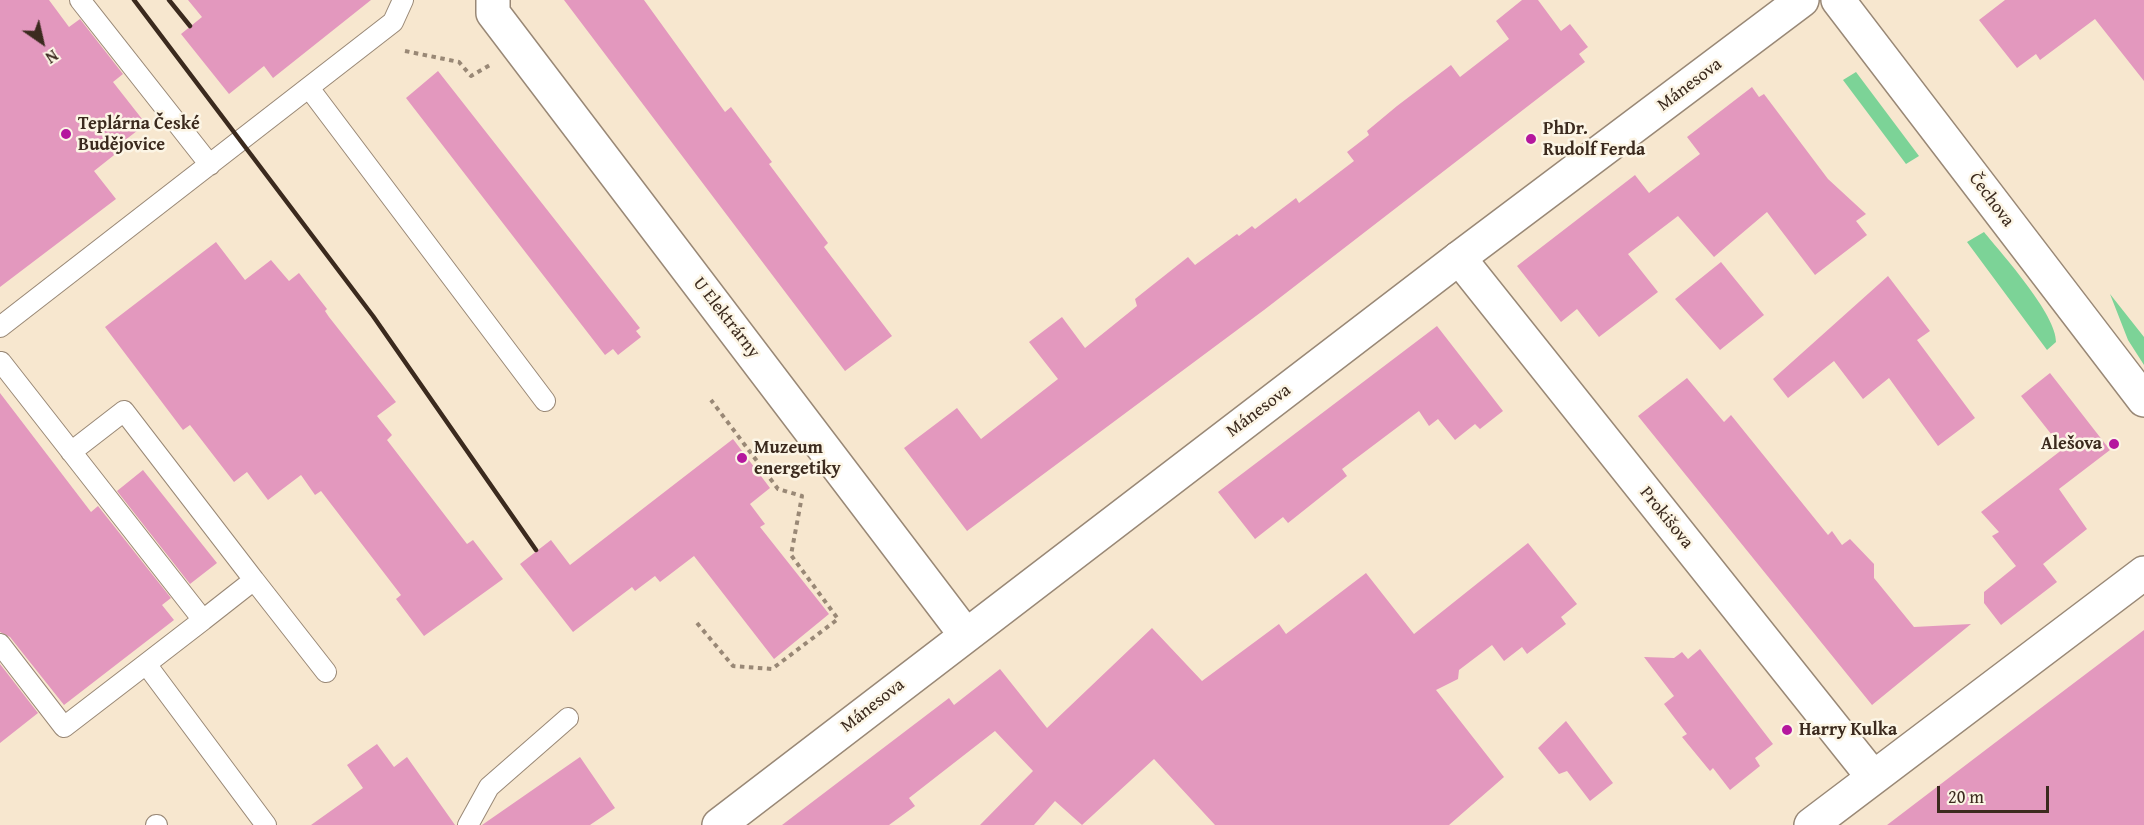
<!DOCTYPE html>
<meta charset="utf-8">
<style>
body{margin:0}
#map{position:relative;width:2144px;height:825px;overflow:hidden;background:#f7e7cf;font-family:"Gentium Book Plus",serif}
canvas{display:block}
.north{position:absolute;left:12px;top:12px;width:60px;height:60px;-webkit-text-stroke:4px #fcf5e5;paint-order:stroke;rotate:146deg;font-size:16px;font-weight:700;line-height:24px;text-align:center;color:#3b2a1e}
.north::after{content:'';display:block;margin:auto;width:21px;height:27px;background:#3b2a1e;clip-path:polygon(50% 0,100% 100%,50% 72%,0 100%)}
.scale{position:absolute;left:1937px;top:786px;width:112px;height:27px;box-sizing:border-box;border:3px solid #3b2a1e;border-top:0;padding-left:8px;font-size:18px;line-height:21px;white-space:nowrap;color:#3b2a1e;-webkit-text-stroke:4px #fcf5e5;paint-order:stroke}
</style>
<div id="map">
<canvas width="2144" height="825"></canvas>
<div class="north">N</div>
<div class="scale">20 m</div>
</div>
<script>
const ctx = document.querySelector('canvas').getContext('2d');
ctx.lineJoin = 'round';
function fillPath(path, color) {
  ctx.fillStyle = color;
  ctx.fill(path, 'evenodd');
}
function trace(path, color, width, dash) {
  ctx.strokeStyle = color;
  ctx.lineWidth = width;
  ctx.lineCap = dash ? 'butt' : 'round';
  ctx.setLineDash(dash || []);
  ctx.stroke(path);
}
function drawText(font, color, halo, rows, align = 'center') {
  ctx.font = font + ' "Gentium Book Plus",serif';
  ctx.lineWidth = 5;
  ctx.setLineDash([]);
  ctx.textBaseline = 'middle';
  ctx.strokeStyle = halo;
  ctx.fillStyle = color;
  for (const [text, x, y, turn = 0] of rows) {
    ctx.save();
    ctx.translate(x, y);
    ctx.rotate((+turn || 0) * Math.PI / 180);
    ctx.textAlign = isNaN(turn) ? turn : align;
    if (halo) ctx.strokeText(text, 0, 0);
    ctx.fillText(text, 0, 0);
    ctx.restore();
  }
}
const green = new Path2D(`
 M1856,72l63,84 -13,8 -63,-84z
 M1984,232c18,22 73,83 72,110l-9,8 -80,-108z
 M2110,294l34,43v28l-16,-25z`);
const building = new Path2D(`
 M0,0h49l20,27 11,-8 43,55 -10,8 33,42 -26,20 3,4 -29,23 22,28 -116,88z
 M188,0h183l-98,78 -9,-12 -35,28 -48,-60 21,-17z
 M564,0h80l81,112 6,-5 41,55 -3,2 59,79 -4,4 68,89 -47,35z
 M1522,0h16l23,31 9,-7 18,23 -9,7 6,8 -321,248 -297,221 -63,-83 53,-40 24,31 77,-60 -29,-37 33,-25 23,31 52,-42 -2,-7 53,-42 7,8 42,-31 2,2 13,-10 3,3 41,-31 3,5 55,-42 -7,-9 22,-17 -2,-4 30,-25 54,-41 9,12 49,-38 -13,-18z
 M2005,0h139v81l-49,-62 -55,41 -4,-6 -19,14 -38,-48z
 M438,71l202,257 -4,3 5,6 -23,18 -5,-6 -8,6 -199,-257z
 M1752,87l7,10 5,-3 64,85 38,35 -10,7 11,14 -52,40 -48,-63 -53,45 -36,-41 -50,38 30,38 -59,45 -22,-28 -16,13 -44,-56 118,-91 14,18 51,-39 -13,-17z
 M216,242l29,38 26,-20 18,21 10,-8 28,36 -2,2 4,6 67,85 -19,14 15,19 -5,5 80,104 6,-4 30,39 -79,57 -28,-37 5,-4 -80,-104 -6,4 -14,-20 -33,25 -21,-28 -13,10 -44,-57 -7,5 -78,-103z
 M1721,262l43,53 -44,35 -45,-51z
 M1888,276l42,55 -13,9 58,78 -37,28 -49,-68 -26,21 -29,-38 -46,37 -15,-19z
 M1437,326l66,85 -23,18 -5,-5 -20,16 -17,-21 -9,7 -10,-15 -77,58 5,7 -59,47 -5,-6 -28,22 -37,-47z
 M2050,373l60,77 -51,39 28,40 -44,35 14,18 -56,43 -17,-22v-11l32,-26 -24,-30 7,-4 -18,-20 82,-63 -42,-53z
 M1687,378l37,44 7,-7 97,120 4,-4 10,14 8,-6 24,25v14l40,49 57,-3 -99,81 -234,-289z
 M0,393l91,119 7,-6 73,92 -9,7 12,15 -110,85 -54,-68 -10,-5z
 M733,439l37,49 -20,16 15,20 -5,3 69,87 -55,45 -80,-103 -34,26 -5,-6 -20,15 -3,-4 -59,45 -53,-68 31,-24 19,25z
 M143,470l74,93 -27,21 -73,-93z
 M1528,543l49,61 -16,13 5,7 -39,30 -5,-7 -18,14 -12,-16 -33,25 -1,9 -22,11 68,87 -55,48h-234l-61,-66 -72,66 -27,-24 -21,24h-54l53,-54 -38,-40 -86,67 6,8 -26,19h-107l167,-127 5,7 46,-36 47,59 105,-100 50,53 77,-57 7,10 80,-61 48,61z
 M2144,630v195h-257l109,-83z
 M1700,649l73,95 -18,14 5,8 -30,24 -17,-22 -3,3 -28,-34 5,-3 -23,-30 10,-8 -30,-39 30,1 8,-6 6,7z
 M0,664l38,49 -38,30z
 M1566,721l47,62 -23,18 -23,-30 -8,3 -21,-26z
 M377,744l17,23 13,-10 48,68h-144l52,-37 -16,-23z
 M580,757l35,51 -25,17h-108z`);
const path = new Path2D(`
 M405,51l54,11 12,14 19,-11
 M697,623l36,43 39,3 66,-50 -47,-64 11,-59 -24,-7 -67,-89`);
const lane = new Path2D(`
 M80,0l130,165
 M309,88l236,313
 M0,327l393,-305 10,-22
 M1,362l202,258 51,-40 72,92
 M71,452l53,-41 130,169
 M203,620l-57,44 120,161
 M0,644l64,83 82,-63
 M156,825h1
 M468,825l21,-38 79,-69`);
const street = new Path2D(`
 M493,0v13l472,621
 M1838,0l306,400
 M1459,258l414,519
 M1811,825l333,-252`);
const secondary = new Path2D(`
 M719,825l740,-567 343,-258`);
const rail = new Path2D(`
 M134,0l239,316 163,234
 M169,0l21,26`);
const markers = [
 [66,134,6,"#b5179e"],
 [1531,139,6,"#b5179e"],
 [2114,444,6,"#b5179e"],
 [742,458,6,"#b5179e"],
 [1787,730,6,"#b5179e"]
];
const streetNames = [
 ["Mánesova",1690,85,-37],
 ["Čechova",1991,200,53],
 ["U Elektrárny",726,318,52],
 ["Mánesova",1259,411,-37],
 ["Prokišova",1666,518,51],
 ["Mánesova",873,706,-38]
];
const poiNames = [
 ["Teplárna České",78,124],
 ["Budějovice",78,145],
 ["PhDr.",1543,129],
 ["Rudolf Ferda",1543,150],
 ["Alešova",2102,444,"right"],
 ["Muzeum",754,448],
 ["energetiky",754,469],
 ["Harry Kulka",1799,730]
];
fillPath(green, '#7cd397');
fillPath(building, '#e398be');
trace(lane, '#998876', 22);
trace(street, '#998876', 36);
trace(secondary, '#998876', 36);
trace(path, '#998876', 4, [4.5, 4.5]);
trace(lane, '#fff', 20);
trace(street, '#fff', 33);
trace(secondary, '#fff', 33);
trace(rail, '#3b2a1e', 4.5);
for (const [x, y, r, color] of markers) {
  const dot = new Path2D();
  dot.arc(x, y, r, 0, 2 * Math.PI);
  ctx.fillStyle = color;
  ctx.fill(dot);
  trace(dot, '#fcf5e5', 2);
}
drawText('18px', '#3b2a1e', '#fcf5e5', streetNames);
drawText('bold 18px', '#3b2a1e', '#fcf5e5', poiNames, 'left');
</script>
